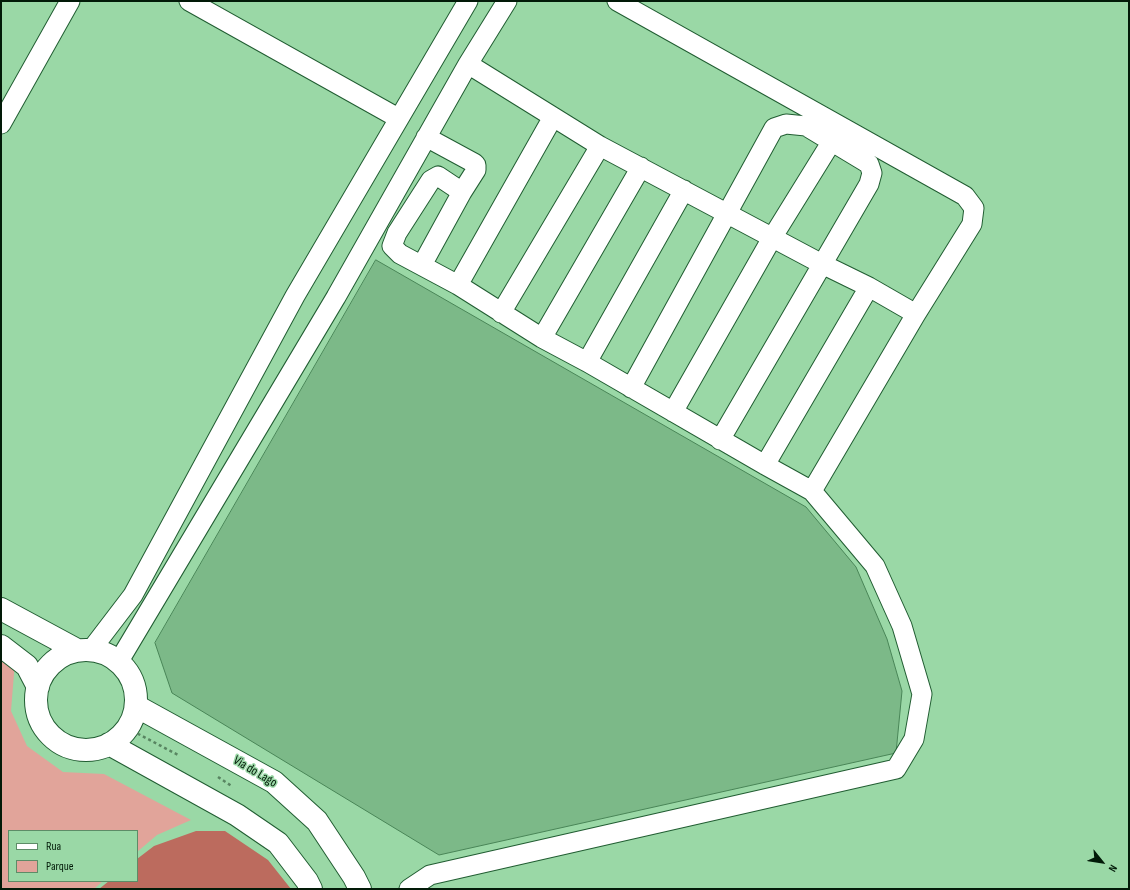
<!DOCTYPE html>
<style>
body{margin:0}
#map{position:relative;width:1130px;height:890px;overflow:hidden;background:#9ad8a6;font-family:"Sofia Sans Condensed",sans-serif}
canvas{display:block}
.frame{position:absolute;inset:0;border:2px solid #021a08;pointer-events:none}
.legend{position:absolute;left:8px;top:830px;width:130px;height:52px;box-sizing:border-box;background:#9ad8a6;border:1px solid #5d8c67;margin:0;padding:5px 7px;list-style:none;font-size:12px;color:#021a08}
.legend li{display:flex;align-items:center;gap:8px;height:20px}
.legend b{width:20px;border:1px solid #5d8c67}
.north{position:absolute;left:1082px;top:842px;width:40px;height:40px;-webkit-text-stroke:3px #9ad8a6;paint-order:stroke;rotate:120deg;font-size:11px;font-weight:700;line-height:16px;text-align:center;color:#021a08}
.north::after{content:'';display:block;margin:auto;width:14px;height:18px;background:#021a08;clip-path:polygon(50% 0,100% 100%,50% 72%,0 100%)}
</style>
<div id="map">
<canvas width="1130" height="890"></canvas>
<div class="frame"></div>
<ul class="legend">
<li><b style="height:5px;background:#fff"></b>Rua</li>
<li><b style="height:11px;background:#e1a49a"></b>Parque</li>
</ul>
<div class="north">N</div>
</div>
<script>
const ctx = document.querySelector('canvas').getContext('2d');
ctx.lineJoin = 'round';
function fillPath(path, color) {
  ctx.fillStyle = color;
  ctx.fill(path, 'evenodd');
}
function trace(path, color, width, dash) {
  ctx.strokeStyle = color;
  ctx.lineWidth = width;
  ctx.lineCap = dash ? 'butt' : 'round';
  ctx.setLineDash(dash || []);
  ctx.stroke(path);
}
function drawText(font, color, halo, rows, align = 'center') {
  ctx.font = font + ' "Sofia Sans Condensed",sans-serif';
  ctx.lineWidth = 3;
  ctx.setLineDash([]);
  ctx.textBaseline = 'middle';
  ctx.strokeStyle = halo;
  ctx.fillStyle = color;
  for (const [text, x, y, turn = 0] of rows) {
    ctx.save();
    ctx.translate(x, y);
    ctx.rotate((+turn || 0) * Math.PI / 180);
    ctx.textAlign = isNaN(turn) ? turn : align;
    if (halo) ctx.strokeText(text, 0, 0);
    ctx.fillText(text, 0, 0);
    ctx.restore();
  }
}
const green = new Path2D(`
 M1,653l14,8 -4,50 16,35 36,26 41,2 87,46 -34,15 -20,17v-21h-128v50h94l-9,8h-93z`);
const forest = new Path2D(`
 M196,831h29l43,29 23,29h-192l10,-8h28v-22l17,-13z`);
const building = new Path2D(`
 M376,260l430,247 50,60 31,72 15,52 -6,62 -457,102 -267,-162 -17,-50z`);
const path = new Path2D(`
 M127,728l53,28
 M218,777l15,10`);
const street = new Path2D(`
 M189,1l209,117
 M617,1l348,195 9,12 -2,16 -56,90 -104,177
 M468,64l132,82 222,118 47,23 47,27
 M1,124l69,-123
 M422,265l40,-73 14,-22v-5l-2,-2 -48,-26
 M458,285l95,-168
 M501,313l99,-167
 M542,338l99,-171
 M587,362l97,-172
 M631,388l143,-260 12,-4 20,2 63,38 3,9 -3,11 -149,256
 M673,412l99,-174 60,-97
 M765,465l104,-178
 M91,650l42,-55 162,-299 173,-295
 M119,661l217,-364 132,-233 39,-63
 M409,889l21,-14 466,-106 18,-30 8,-45 -20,-68 -27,-60 -63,-75 -47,-26 -178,-103 -45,-24 -84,-53 -58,-31 -8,-8 5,-13 34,-53 7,-4 24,16`);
const secondary = new Path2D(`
 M1,609l76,41
 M1,646l26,20 11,21
 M36 700a50 50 0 1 1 100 0a50 50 0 1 1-100 0Z
 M136,706l138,76 43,39 37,56 6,12
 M109,744l128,71 41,28 29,38 4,8`);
const streetNames = [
 ["Via do Lago",255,772,31]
];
fillPath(green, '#e1a49a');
fillPath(forest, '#bc6b5e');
fillPath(building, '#7cb988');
trace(building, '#498557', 1);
trace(street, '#215d32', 21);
trace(secondary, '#215d32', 24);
trace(path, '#588561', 2.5, [3, 3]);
trace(street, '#fff', 19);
trace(secondary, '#fff', 22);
drawText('13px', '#021a08', '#9ad8a6', streetNames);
</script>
